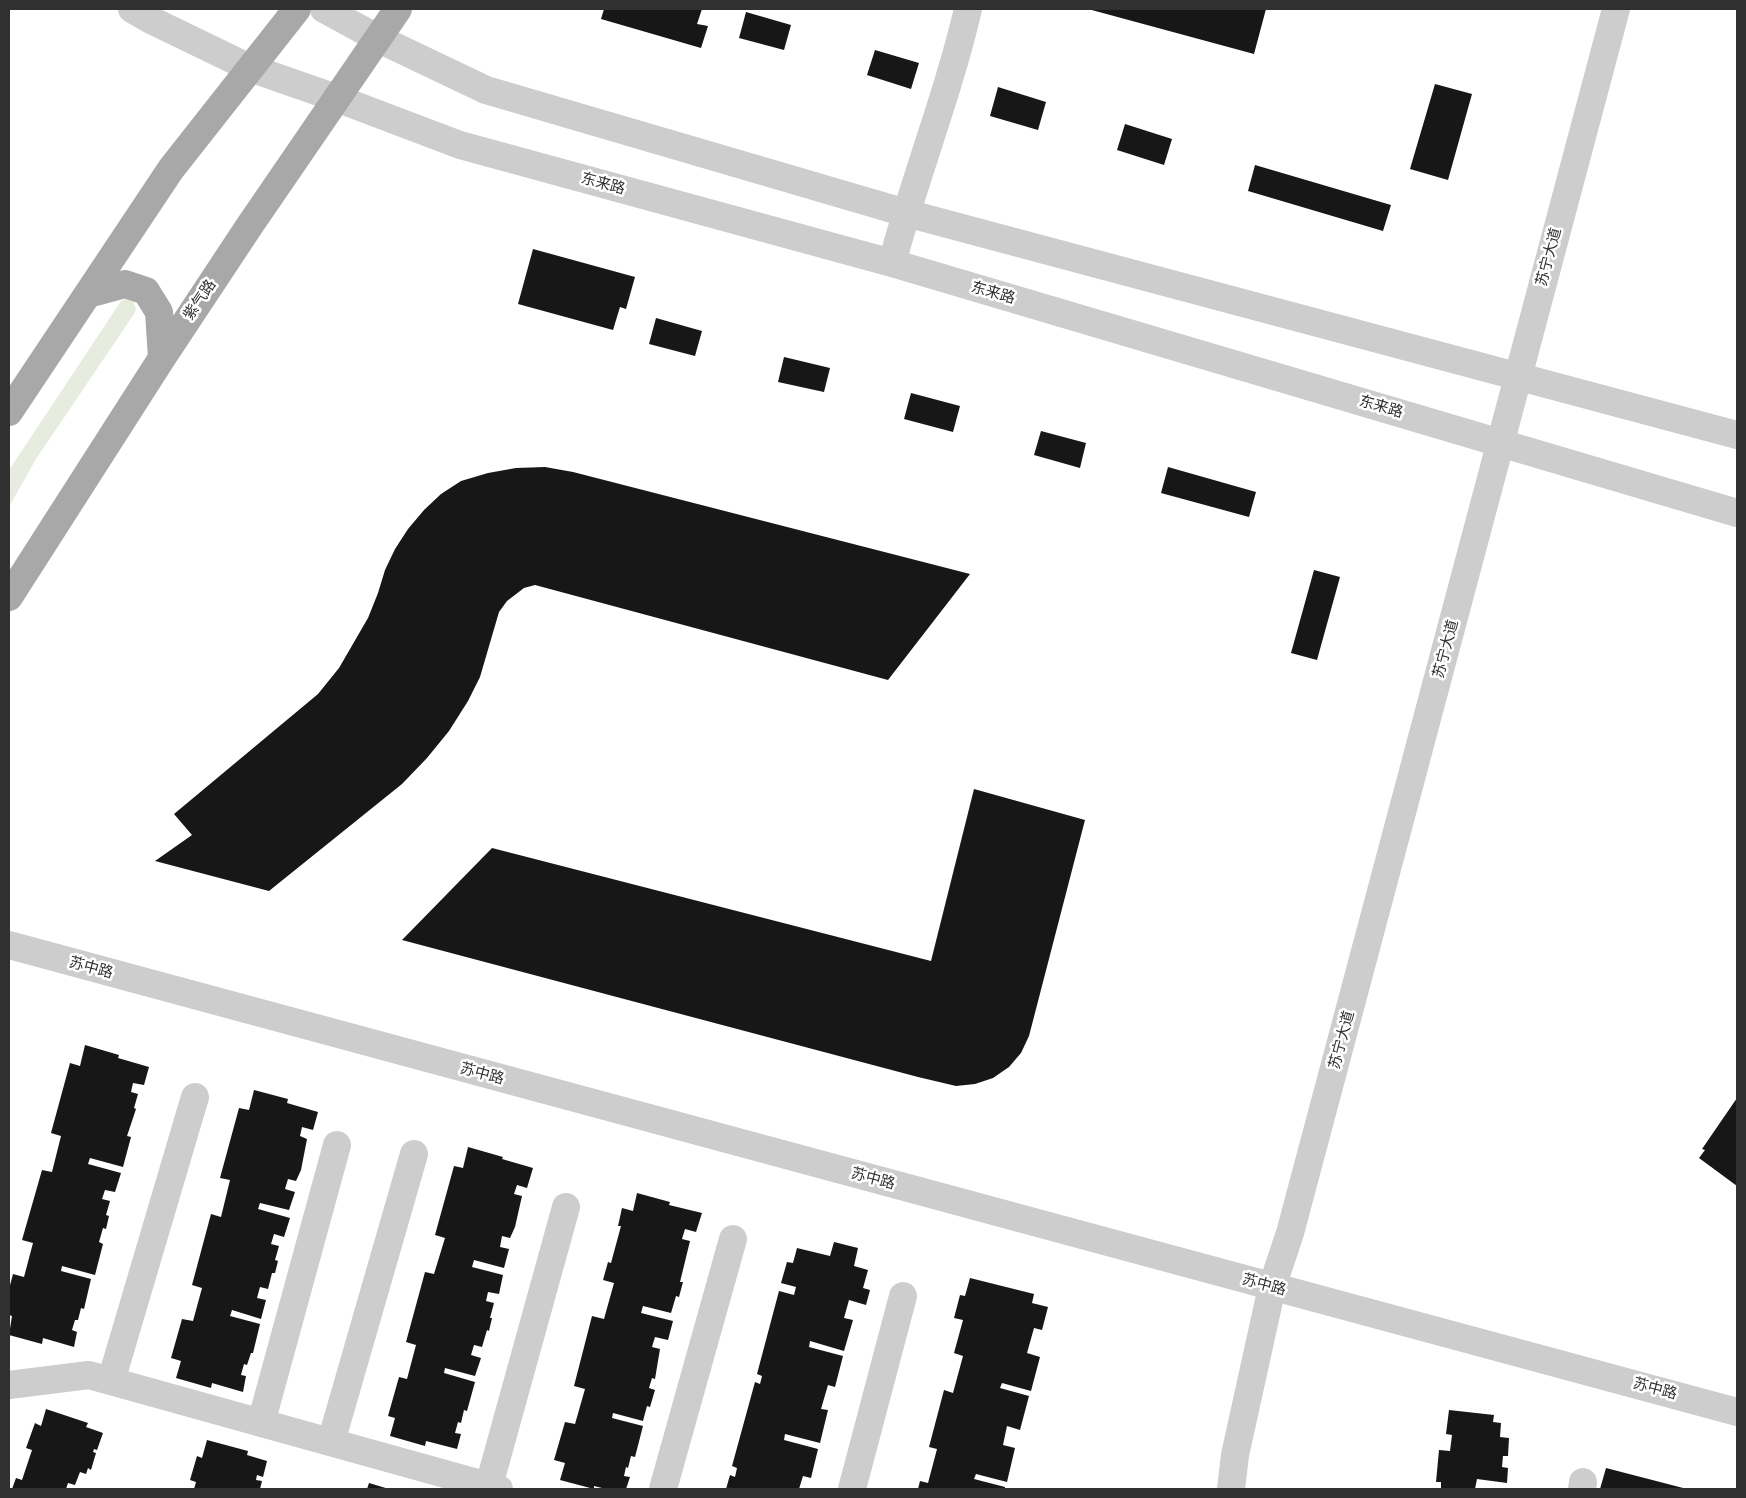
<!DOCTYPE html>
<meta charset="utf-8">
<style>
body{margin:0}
#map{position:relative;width:1746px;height:1498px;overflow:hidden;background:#fff;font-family:Rubik,sans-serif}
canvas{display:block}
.frame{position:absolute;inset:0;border:10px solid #303030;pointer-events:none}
</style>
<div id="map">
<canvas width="1746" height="1498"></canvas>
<div class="frame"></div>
</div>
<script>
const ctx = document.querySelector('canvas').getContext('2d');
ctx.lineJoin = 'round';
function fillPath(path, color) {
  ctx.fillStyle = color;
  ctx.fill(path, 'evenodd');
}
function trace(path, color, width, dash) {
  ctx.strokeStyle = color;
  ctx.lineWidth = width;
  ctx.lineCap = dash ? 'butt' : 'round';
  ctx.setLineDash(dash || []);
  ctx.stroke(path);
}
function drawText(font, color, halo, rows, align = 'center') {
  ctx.font = font + ' Rubik,"Noto Sans SC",sans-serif';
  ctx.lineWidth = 5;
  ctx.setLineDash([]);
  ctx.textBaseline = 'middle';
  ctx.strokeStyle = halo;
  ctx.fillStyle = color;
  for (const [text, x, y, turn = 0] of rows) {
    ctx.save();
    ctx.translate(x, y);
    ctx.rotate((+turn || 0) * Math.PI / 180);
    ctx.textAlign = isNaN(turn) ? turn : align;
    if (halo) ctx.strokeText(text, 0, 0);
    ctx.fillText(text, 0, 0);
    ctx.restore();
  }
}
const green = new Path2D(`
 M125,299l8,2 3,8 -2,5 -98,145 -27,48v-37l112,-169z`);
const building = new Path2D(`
 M604,9h98l-5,15 11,2 -7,22 -100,-29z
 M1088,9h178l-12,45z
 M746,12l45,13 -7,25 -45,-12z
 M875,50l44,13 -8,26 -44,-14z
 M1435,84l37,10 -24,86 -38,-11z
 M998,87l48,15 -8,28 -48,-14z
 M1125,124l47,15 -8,26 -47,-15z
 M1255,165l136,40 -8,26 -135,-40z
 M533,249l102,28 -9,32 -6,-2 -7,23 -95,-26z
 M656,318l46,13 -7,25 -46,-12z
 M784,357l46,11 -6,24 -46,-10z
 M911,393l49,13 -7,26 -49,-13z
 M1041,431l45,12 -6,25 -46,-13z
 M545,467l28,5 397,102 -82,106 -353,-95 -11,3 -17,13 -8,11 -19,65 -12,24 -19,30 -22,27 -25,26 -133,107 -114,-30 37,-26 -18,-21 144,-120 21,-26 29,-50 10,-25 7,-23 10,-21 13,-20 16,-19 17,-16 20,-13 27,-8 28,-5z
 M1168,467l88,25 -7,25 -88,-24z
 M1314,570l26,7 -23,83 -26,-7z
 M974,789l111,31 -56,216 -8,17 -12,14 -16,11 -18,6 -19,2 -38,-9 -516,-137 90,-92 439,113z
 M85,1045l34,10 -1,3 31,9 -5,18 -11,-2 -2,9 7,2 -4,14 2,1 -9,27 4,1 -8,30 -33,-9 -2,6 33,9 -6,19 -10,-2 -3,9 8,2 -4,14 3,1 -3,13 -3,-1 -4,14 4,2 -8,31 -33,-9 -1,5 30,8 -7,30 -3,-1 -3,12h-3l-3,10 5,2 -3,15 -31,-9 -1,6 -33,-9 3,-19 -3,-1v-26l4,-15 11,3 9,-34 -11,-3 20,-70 10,2 9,-36 -10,-3 19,-70 10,3z
 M254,1090l34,9 -1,4 31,9 -5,18 -11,-3 -2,9 7,3 -6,31 -5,11 -8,-2 -3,10 10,3 -6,18 -29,-7 -2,6 32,9 -6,19 -10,-3 -3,10 8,2 -4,14 3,1 -3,12h-3l-4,16 -8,-2 -3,11 9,2 -5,19 -29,-9 -2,6 30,8 -7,29h-2l-4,12 -3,-1 -3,11 5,1 -3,16 -31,-9 -1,5 -35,-10 5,-17 -10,-3 11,-39 11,2 9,-33 -10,-3 19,-71 10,3 9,-37 -10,-2 19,-70 10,2z
 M1737,1098v88l-38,-28 6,-8 -3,-1z
 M468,1147l35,10 -1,2 31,9 -6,20 -10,-3 -3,9 8,2 -7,31 -5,11 -8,-2 -2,11 9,2 -5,19 -30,-8 -2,7 31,8 -4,19 -11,-2 -2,9 8,2 -4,15h2l-3,13 -2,-1 -5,17 -8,-2 -3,10 10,3 -6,18 -30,-8 -1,5 31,9 -8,29 -3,-1 -3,13 -3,-1 -3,11 6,1 -4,15 -31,-8 -1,5 -35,-10 5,-18 -7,-2 11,-39 8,2 9,-34 -10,-3 19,-70 9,2 11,-36 -10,-3 19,-69 9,2z
 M637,1193l33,9 -1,3 33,8 -6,19 -11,-3 -3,10 8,2 -10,41h3l-4,15 -3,-1 -5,17 -28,-7 -2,7 32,8 -5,19 -13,-3 -3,10 8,2 -5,30 -3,-1 -3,10 6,2 -5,17 -3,-1 -4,15 -30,-8 -1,5 31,8 -8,31 -4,-1 -3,12 -2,-1 -2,9 6,1 -4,12h-20l-12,-3v3l-34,-9 5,-17 -11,-3 11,-38 10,2 10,-35 -11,-3 18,-70 12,3 10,-36 -11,-3 5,-18 3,1 10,-37h-3l4,-18 11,3z
 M834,1242l24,6 -4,18 14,4 -5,18 7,2 -4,15 -17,-5 -5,18 9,2 -9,31 -34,-10 -1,6 34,9 -8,31 -7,-2 -7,24 7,1 -8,33 -35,-9 -1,6 34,9 -7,29 -8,-2 -4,13h-73l4,-14 5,2 2,-9 -5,-2 23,-84 5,2 2,-8 -5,-2 22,-83 15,4 2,-8 -15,-4 6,-21 6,1 4,-15 33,8z
 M970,1278l64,16 -2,9 16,4 -6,23 -8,-2 -7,25 13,4 -9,34 -29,-8 -2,5 29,8 -9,34 -13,-4 -4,19 12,3 -8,34 -31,-8 -2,5 31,8v2h-87l2,-8 8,2 9,-34 -8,-2 15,-57 9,3 10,-37 -9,-3 9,-33 -9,-2 6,-23 5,1z
 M46,1409l42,14 -2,4 17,6 -6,17 -3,-1 -1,3 3,1 -5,17 -3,-2 -2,6 -6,-2 -5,13 -7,-2 -2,6h-54l4,-11 6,2 10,-30 -6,-2 9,-25 6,3z
 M1449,1410l45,5 -1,7 8,1 -1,14 9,1 -1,18h-5l-1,11 6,1 -1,15 -30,-4 -2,10h-34v-7h-5l3,-32 11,1 2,-16 -6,-1z
 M207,1440l41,11 -1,4 20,6 -4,16 -6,-2 -1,5 6,1 -2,8h-66l2,-7 -6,-2 7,-24 5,2z
 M1606,1468l81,21h-87z
 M369,1483l20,6h-22z`);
const minor = new Path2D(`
 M132,9l21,12 97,47 86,30 124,47 432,118 845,250
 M324,9l55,30 107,51 420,123 831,222
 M892,263c23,-86 56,-168 76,-254
 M9,945l1728,467
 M111,1381l84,-284
 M9,1385l80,-10 410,114
 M261,1423l76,-278
 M331,1442l83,-288
 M488,1489l78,-282
 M663,1489l70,-250
 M852,1489l51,-193
 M1231,1489l4,-34 37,-168 18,-54 326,-1224
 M1582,1489l1,-7`);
const major = new Path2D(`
 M88,294l37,-10 21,7 13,21 3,46
 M9,412l162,-243 126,-160
 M9,597l153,-239 88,-133 148,-216`);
const streetNames = [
 ["东来路",603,184,15],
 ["苏宁大道",1549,257,-75],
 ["东来路",993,293,16],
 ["紫气路",200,300,-56],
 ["东来路",1381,407,16],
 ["苏宁大道",1446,649,-75],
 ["苏中路",91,968,15],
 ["苏宁大道",1342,1040,-75],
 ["苏中路",482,1074,15],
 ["苏中路",873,1179,15],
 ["苏中路",1264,1285,15],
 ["苏中路",1655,1389,15]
];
fillPath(green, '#e6edde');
fillPath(building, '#171717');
trace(minor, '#cdcdcd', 28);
trace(major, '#a8a8a8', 28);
drawText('15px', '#303030', '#fff', streetNames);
</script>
